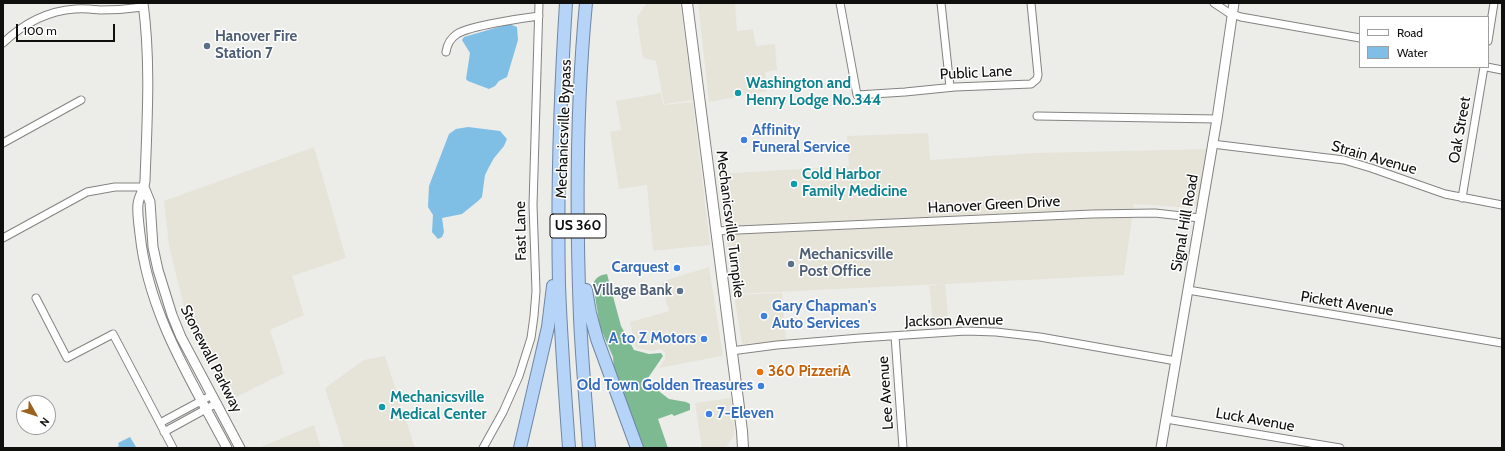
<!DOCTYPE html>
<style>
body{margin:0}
#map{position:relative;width:1505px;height:451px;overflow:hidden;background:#ecece9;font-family:Cabin,sans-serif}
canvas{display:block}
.frame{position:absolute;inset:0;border:4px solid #0f0f0e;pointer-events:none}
.legend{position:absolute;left:1359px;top:16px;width:130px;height:52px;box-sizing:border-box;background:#fff;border:1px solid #9f9f9f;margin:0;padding:5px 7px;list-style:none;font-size:12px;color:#0f0f0e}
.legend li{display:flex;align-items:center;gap:8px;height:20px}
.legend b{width:20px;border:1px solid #9f9f9f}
.north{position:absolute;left:16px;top:395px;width:40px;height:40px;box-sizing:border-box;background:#fff;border:1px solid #9f9f9f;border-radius:50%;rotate:129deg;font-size:11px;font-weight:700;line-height:16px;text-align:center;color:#0f0f0e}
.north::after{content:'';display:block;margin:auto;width:14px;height:18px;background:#9a631d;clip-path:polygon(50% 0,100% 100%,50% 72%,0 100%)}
.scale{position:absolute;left:16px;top:24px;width:99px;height:18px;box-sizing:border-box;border:2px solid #0f0f0e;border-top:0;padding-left:5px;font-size:12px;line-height:14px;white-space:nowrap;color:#0f0f0e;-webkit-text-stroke:3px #fff;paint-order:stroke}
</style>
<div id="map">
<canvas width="1505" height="451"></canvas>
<div class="frame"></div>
<ul class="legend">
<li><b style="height:5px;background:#fff"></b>Road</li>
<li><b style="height:11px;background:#7fbee5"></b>Water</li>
</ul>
<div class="north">N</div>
<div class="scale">100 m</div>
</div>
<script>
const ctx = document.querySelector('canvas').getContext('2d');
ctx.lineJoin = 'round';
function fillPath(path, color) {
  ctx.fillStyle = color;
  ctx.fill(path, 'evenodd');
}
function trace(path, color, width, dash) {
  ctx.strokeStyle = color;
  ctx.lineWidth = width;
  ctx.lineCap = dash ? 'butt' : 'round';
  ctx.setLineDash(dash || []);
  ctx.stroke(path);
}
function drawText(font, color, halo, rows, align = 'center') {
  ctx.font = font + ' Cabin,sans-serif';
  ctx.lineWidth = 3;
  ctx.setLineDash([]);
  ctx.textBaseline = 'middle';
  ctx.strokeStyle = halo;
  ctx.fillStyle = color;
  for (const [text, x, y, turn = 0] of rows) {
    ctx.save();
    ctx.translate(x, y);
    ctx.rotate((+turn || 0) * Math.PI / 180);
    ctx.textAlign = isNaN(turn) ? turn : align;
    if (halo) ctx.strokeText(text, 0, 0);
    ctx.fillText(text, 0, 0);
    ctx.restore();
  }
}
const built = new Path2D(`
 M647,3h33l13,97 -29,4 -8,-43 -12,-3 -2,-3 -5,-38z
 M698,3h37l2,28 16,-2 3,17 19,-2 2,26 -12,2 2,19 -58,11z
 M661,93l2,12 30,-3 17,143 -57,6 -6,-66 -28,4 -9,-57 11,-2 -5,-29z
 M928,133l2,27 105,-7 174,-4 -10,54 -6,5 -59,-4 -10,71 -179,9 4,42 -9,1 -1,-7 -6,1 -4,-35 12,-2 -207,10 -16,-120 131,-8 -2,-30z
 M314,147l32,111 -54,18 12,39 -34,15 14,43 -48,24 -50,-82 -17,-69 -5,-45z
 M709,267l14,88 -2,1 -62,12 6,-9v-6l-4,-4 -9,2 -16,-3 -6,-26 39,-11 -7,-24v-4l5,-3z
 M782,293l4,48 -44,3 -8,-49z
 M385,356l30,92h-71l-19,-60 39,-28z
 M731,398l4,36 -9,14h-24l-7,-45z
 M314,425l7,23h-63z`);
const forest = new Path2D(`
 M607,274l14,52 13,24 15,4 12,-1 2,3 -17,25v5l5,3h5l13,10 17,3 4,2v6l-16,6 -2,-2 -14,5 10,29h-25l-29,-77 -1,-14 -13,-30 -7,-43c3,-7 7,-9 14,-10z`);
const water = new Path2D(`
 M509,24l8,3 1,13 -11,37 -8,4 -4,5 -6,3 -21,-8 -2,-2 4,-26 -8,-13 2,-3z
 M468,127l32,4 7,8 -3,7 -10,12 -5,9 -4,8 -3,22 -4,4 -16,13 -20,4 2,14 -2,5 -4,2 -6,-7 1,-17 -5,-8 1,-21 20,-52 7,-5z
 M130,437l6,10 -21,1 4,-2 -1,-3z`);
const minor = new Path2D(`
 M840,3l17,92 48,-3 50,-5 76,-3 6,-5 1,-4 -7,-72
 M941,3l9,84
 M1214,3l15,10 12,4 119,21
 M1488,41l6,-38
 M3,43c20,-19 44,-32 72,-34 8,-1 16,0 25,1 14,0 29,-1 43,-3
 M446,52c1,-7 5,-14 11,-18 12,-8 66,-16 82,-18
 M1487,67l15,3
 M1037,116l180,3
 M3,143l78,-43
 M1212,144l132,16 27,8 74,26 57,11
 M1462,198l22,-131
 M716,231l376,-17 63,-1 45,5
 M3,238l84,-46 28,-5h29
 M1188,290l314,53
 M36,298l31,60 46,-24 60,114
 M895,336l8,112
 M731,351l46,-6 83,-7 106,-7 30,1 44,5 136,24
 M1166,419l174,29
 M160,423l52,-28
 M164,432l53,-29
 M483,448l20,-36 16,-36 12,-38 3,-22 2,-25 -3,-86 6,-202`);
const tertiary = new Path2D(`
 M143,3c8,59 4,119 2,178 -1,9 -6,15 -7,23 -1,9 1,21 2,30 8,79 51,146 87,214
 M144,187l6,15 3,45 5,23 14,45 9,22 59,111
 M1161,448l56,-329 17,-116`);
const secondary = new Path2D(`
 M687,3l55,428 1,17`);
const trunk = new Path2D(`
 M566,3c-6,94 -9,188 -7,282 2,54 6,109 10,163
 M586,3c-10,104 -10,210 -6,315 2,43 6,87 9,130
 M586,290l4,23 7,26 40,109
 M520,448l28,-121 5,-41`);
const markers = [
 [207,46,4,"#5c6f8a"],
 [738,93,4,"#0f9aa8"],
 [744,140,4,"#3f7fe0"],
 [794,184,4,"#0f9aa8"],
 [791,264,4,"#5c6f8a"],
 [677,268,4,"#3f7fe0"],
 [680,291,4,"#5c6f8a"],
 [764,316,4,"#3f7fe0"],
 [704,339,4,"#3f7fe0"],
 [760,372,4,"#e8710a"],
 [761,386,4,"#3f7fe0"],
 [382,407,4,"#0f9aa8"],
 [709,414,4,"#3f7fe0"]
];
const shields = [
 [578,226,56]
];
const shieldNames = [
 ["US 360",578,226]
];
const serviceNames = [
 ["Hanover Fire",215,37],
 ["Station 7",215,54],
 ["Mechanicsville",799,255],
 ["Post Office",799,272],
 ["Village Bank",672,291,"right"]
];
const streetNames = [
 ["Public Lane",976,73,-3],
 ["Mechanicsville Bypass",564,129,-88],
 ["Oak Street",1460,130,-80],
 ["Strain Avenue",1374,158,16],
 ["Hanover Green Drive",994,205,-3],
 ["Signal Hill Road",1185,223,-80],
 ["Mechanicsville Turnpike",730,224,83],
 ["Fast Lane",521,231,-91],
 ["Pickett Avenue",1347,304,9],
 ["Jackson Avenue",954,321,-1],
 ["Stonewall Parkway",211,359,63],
 ["Lee Avenue",886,393,-94],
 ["Luck Avenue",1255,420,10]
];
const cultureNames = [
 ["Washington and",746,84],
 ["Henry Lodge No.344",746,101],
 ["Cold Harbor",802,175],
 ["Family Medicine",802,192],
 ["Mechanicsville",390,398],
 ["Medical Center",390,415]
];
const shopNames = [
 ["Affinity",752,131],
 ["Funeral Service",752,148],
 ["Carquest",669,268,"right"],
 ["Gary Chapman's",772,307],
 ["Auto Services",772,324],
 ["A to Z Motors",696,339,"right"],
 ["Old Town Golden Treasures",753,386,"right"],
 ["7-Eleven",717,414]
];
const foodNames = [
 ["360 PizzeriA",768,372]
];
fillPath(built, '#e6e4d9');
fillPath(forest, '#7dba92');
fillPath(water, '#7fbee5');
trace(minor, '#848381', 9);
trace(tertiary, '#848381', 11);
trace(secondary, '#848381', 12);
trace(trunk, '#6f87a5', 14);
trace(minor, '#fff', 7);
trace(tertiary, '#fff', 9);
trace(secondary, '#fff', 10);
trace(trunk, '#b6d3f8', 12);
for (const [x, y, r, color] of markers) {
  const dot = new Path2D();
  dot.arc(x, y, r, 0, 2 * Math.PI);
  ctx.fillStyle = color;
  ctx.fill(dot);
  trace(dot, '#fff', 1.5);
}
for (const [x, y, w] of shields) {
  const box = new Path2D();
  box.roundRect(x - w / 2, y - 12, w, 24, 3);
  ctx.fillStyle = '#fff';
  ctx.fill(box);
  trace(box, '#0f0f0e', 1);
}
drawText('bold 14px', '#0f0f0e', null, shieldNames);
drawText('bold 15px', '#4e5e75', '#fff', serviceNames, 'left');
drawText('15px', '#0f0f0e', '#fff', streetNames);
drawText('bold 15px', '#0d838f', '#fff', cultureNames, 'left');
drawText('bold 15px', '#366cbe', '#fff', shopNames, 'left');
drawText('bold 15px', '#c56008', '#fff', foodNames, 'left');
</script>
